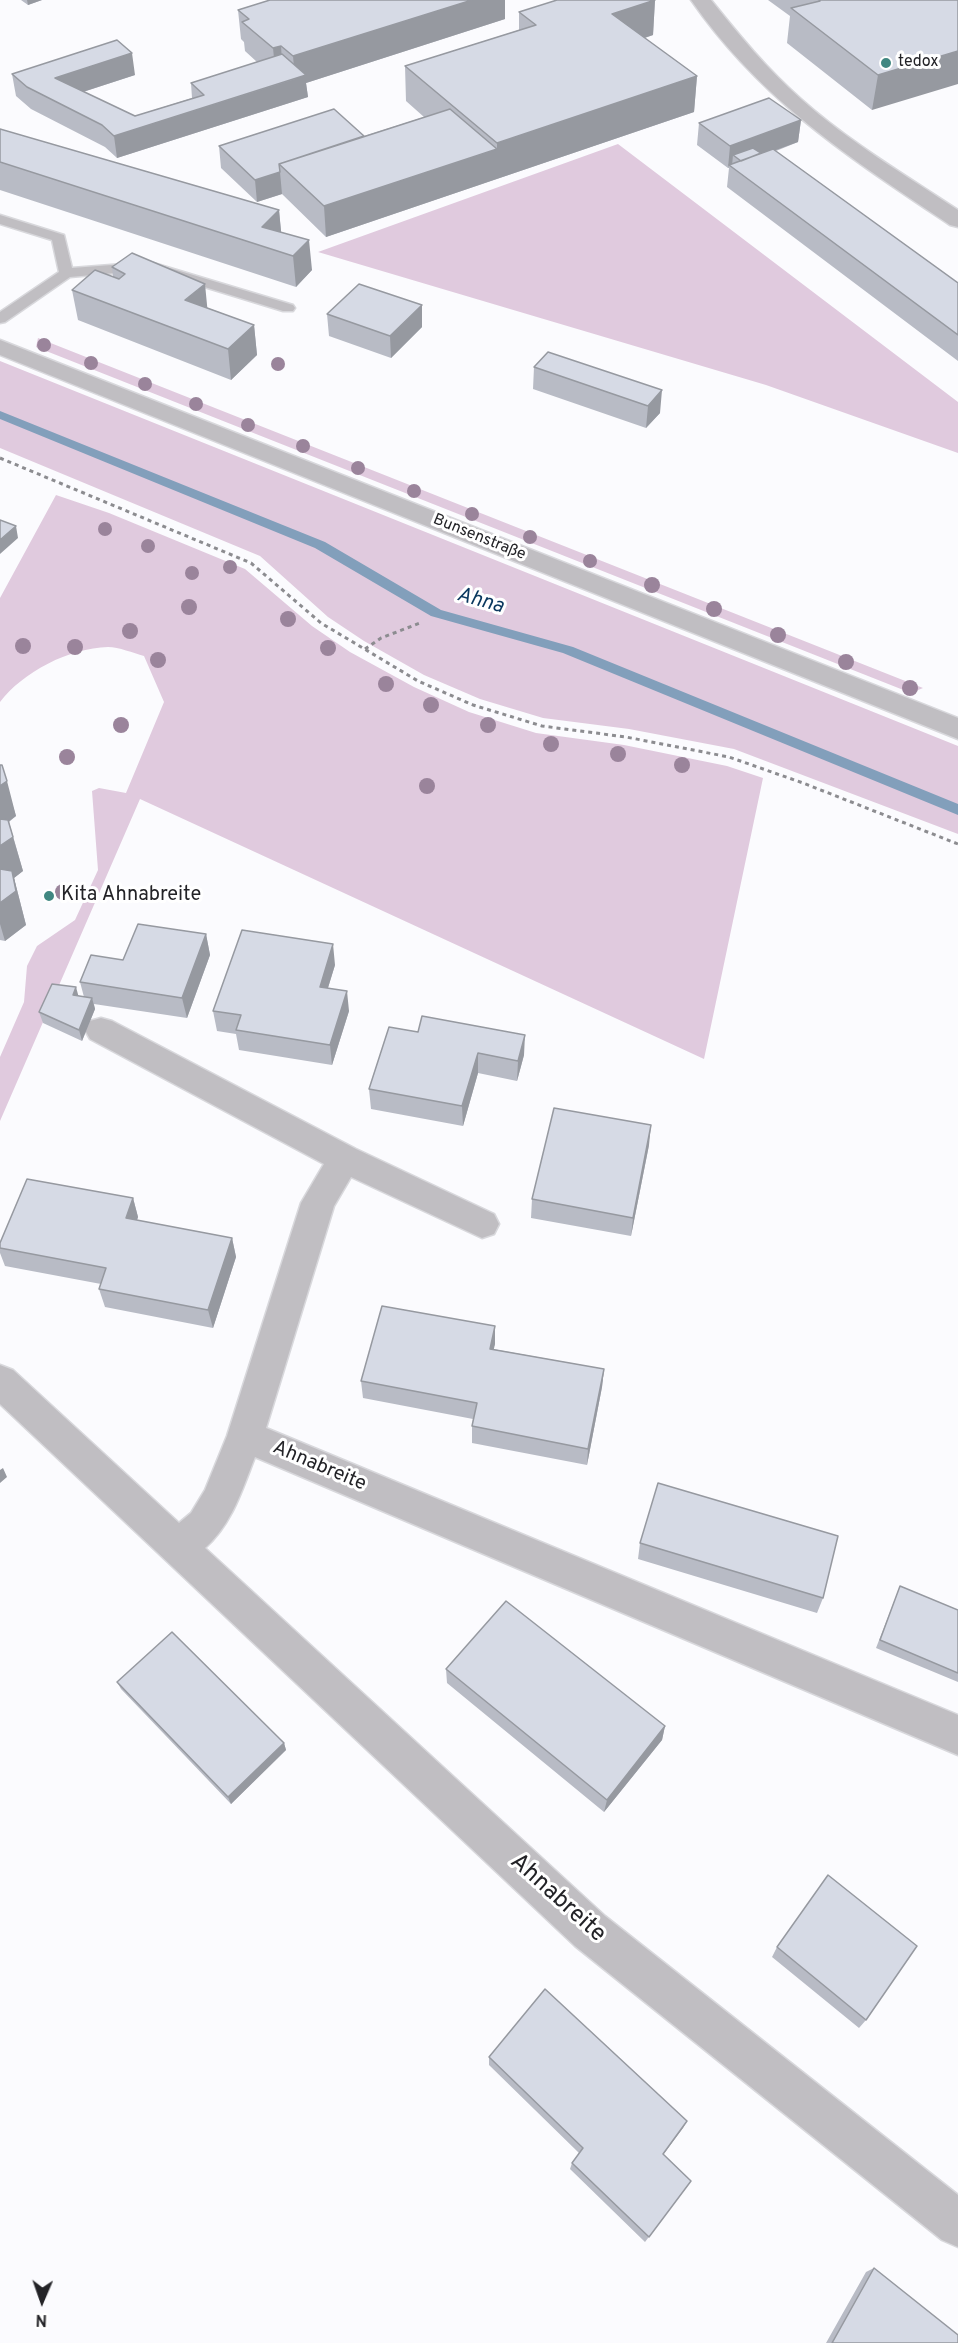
<!DOCTYPE html>
<meta charset="utf-8">
<style>
body{margin:0}
#map{position:relative;width:958px;height:2343px;overflow:hidden;background:#fbfbfe;font-family:Overpass,sans-serif}
canvas{display:block}
.north{position:absolute;left:12px;top:2271px;width:60px;height:60px;-webkit-text-stroke:4px #fff;paint-order:stroke;rotate:182deg;font-size:16px;font-weight:700;line-height:24px;text-align:center;color:#232327}
.north::after{content:'';display:block;margin:auto;width:21px;height:27px;background:#232327;clip-path:polygon(50% 0,100% 100%,50% 72%,0 100%)}
</style>
<div id="map">
<canvas width="958" height="2343"></canvas>
<div class="north">N</div>
</div>
<script>
const ctx = document.querySelector('canvas').getContext('2d');
ctx.lineJoin = 'round';
function fillPath(path, color) {
  ctx.fillStyle = color;
  ctx.fill(path, 'evenodd');
}
function trace(path, color, width, dash) {
  ctx.strokeStyle = color;
  ctx.lineWidth = width;
  ctx.lineCap = dash ? 'butt' : 'round';
  ctx.setLineDash(dash || []);
  ctx.stroke(path);
}
function drawText(font, color, halo, rows, align = 'center') {
  ctx.font = font + ' Overpass,sans-serif';
  ctx.lineWidth = 6;
  ctx.setLineDash([]);
  ctx.textBaseline = 'middle';
  ctx.strokeStyle = halo;
  ctx.fillStyle = color;
  for (const [text, x, y, turn = 0] of rows) {
    ctx.save();
    ctx.translate(x, y);
    ctx.rotate((+turn || 0) * Math.PI / 180);
    ctx.textAlign = isNaN(turn) ? turn : align;
    if (halo) ctx.strokeText(text, 0, 0);
    ctx.fillText(text, 0, 0);
    ctx.restore();
  }
}
const green = new Path2D(`
 M618,144l340,258v51l-192,-68 -448,-133z
 M38,338l885,350 -12,5 -875,-346z
 M0,361l958,385v88l-224,-85 -105,-20 -86,-11 -63,-19 -56,-24 -60,-34 -36,-24 -68,-61 -260,-108z
 M56,495l53,18 136,56 67,57 38,26 64,35 55,25 67,21 88,12 103,21 36,12 -59,281 -564,-260 -140,322v-64l24,-55 3,-36 10,-20 38,-26 23,-50 -6,-79 7,-3 27,5 38,-91 -20,-46c-11,-3 -25,-9 -36,-9 -39,1 -85,25 -108,55v-104z`);
const stream = new Path2D(`
 M0,411l325,131 116,68 132,37 385,157v11l-395,-162 -132,-37 -116,-68 -315,-129z`);
const path = new Path2D(`
 M0,458l251,105 70,60 97,58 55,24 69,21 84,11 103,20 74,26 155,61
 M365,649l16,-11 39,-15`);
const service = new Path2D(`
 M0,215l64,20 8,33 78,-6 143,43 2,3 -2,3h-10l-134,-41 -79,7 -65,45 -5,1v-11l59,-40 -7,-32 -52,-16z`);
const minor = new Path2D(`
 M691,0h20c28,35 56,69 90,99 47,42 104,76 157,111v17l-8,-2c-100,-67 -189,-124 -259,-225z
 M101,1018l11,3 244,128 138,65 5,10 -5,10 -12,4 -131,-61 -17,29 -68,222 692,287v40l-703,-298c-13,33 -23,67 -50,91l400,368 353,279v52l-16,-7 -367,-294 -575,-542v-39l13,5 166,153 12,-10 14,-23 22,-54 74,-233 23,-39 -234,-125 -5,-9 5,-9z`);
const tertiary = new Path2D(`
 M0,340l958,378v21l-958,-384z`);
const trees = [
 [44,345,7],
 [91,363,7],
 [278,364,7],
 [145,384,7],
 [196,404,7],
 [248,425,7],
 [303,446,7],
 [358,468,7],
 [414,491,7],
 [472,514,7],
 [105,529,7],
 [530,537,7],
 [148,546,7],
 [590,561,7],
 [230,567,7],
 [192,573,7],
 [652,585,8],
 [189,607,8],
 [714,609,8],
 [288,619,8],
 [130,631,8],
 [778,635,8],
 [23,646,8],
 [75,647,8],
 [328,648,8],
 [158,660,8],
 [846,662,8],
 [386,684,8],
 [910,688,8],
 [431,705,8],
 [121,725,8],
 [488,725,8],
 [551,744,8],
 [618,754,8],
 [67,757,8],
 [682,765,8],
 [427,786,8],
 [63,892,8]
];
const wall = new Path2D(`
 M21,0h21l-14,5z
 M270,0h235v19l-199,64 2,14 -191,61 -12,-11 -74,-38 -15,-13 -4,-22 123,1 -52,17 52,24 57,-18 -1,-15 66,-21 -12,-11 -1,-9 -3,-3 -3,-29z
 M655,0l-2,35 -8,3 52,38 -3,36 -368,125 -44,-43 -25,8 -36,-34 -2,-22 145,-10 60,-19 -18,-16 -1,-35 114,-36v-18z
 M768,0h190l-86,110 -85,-67 3,-27z
 M801,120l-3,22 -22,9 182,132v78l-231,-174 2,-19h-1l-31,-23 2,-22z
 M0,129l279,81 2,22 31,38 -16,17 -296,-97z
 M112,267l96,41 46,17 3,30 -26,25 -153,-60 -6,-30 41,-13z
 M327,314l95,13 -31,31 -62,-22z
 M548,352l112,61 -14,15 -113,-39 1,-22z
 M0,765l16,51 -7,6 14,49 -9,7 12,47 -21,16 -5,-1z
 M206,934l4,21 -23,63 -93,-14 1,5 -13,32 -39,-18 -4,-11 39,-16 6,1 -4,-15 43,-22z
 M335,965l-7,23 21,23 -17,54 -93,-15 -3,-16 -19,-3 -4,-20z
 M389,1027l135,28 -7,26 -39,-8 -15,53 -92,-17 -2,-20z
 M649,1145l-18,91 -100,-18 1,-19z
 M133,1198l5,19 -1,3 95,18 4,19 -23,71 -108,-21 -6,-18 2,-5 -96,-18 -5,-13v-10z
 M495,1344l-2,5 111,20 -2,18 -15,78 -115,-22v-17l1,-7 -110,-21 -2,-17z
 M640,1543l183,55 -6,15 -179,-54z
 M900,1586l58,24v72l-82,-34z
 M446,1669l219,57 -3,14 -58,72 -157,-129z
 M117,1682l167,61 2,7 -55,54 -110,-115z
 M777,1947l89,73 -7,8 -87,-71z
 M489,2057l198,64 -24,34 28,26 -46,61 -75,-73 2,-6 7,-10 -90,-88z
 M874,2268l84,75h-132l40,-71z`);
const shadedWall = new Path2D(`
 M27,0h15l-14,5z
 M472,0h33v19l-199,64 2,14 -191,61 -3,-22 181,-57 -2,-23z
 M655,0l-2,35 -43,14 2,-35z
 M281,46l2,30 -7,2 -3,-30z
 M958,51v33l-86,26 6,-35z
 M132,53l3,22 -77,25 -3,-22z
 M697,76l-3,36 -368,125 -2,-31 173,-57v-6z
 M801,120l-3,22 -55,20 -10,-7 -1,11 -3,-1 -1,3 2,-22z
 M280,172l2,22 -25,8 -2,-22z
 M279,210l3,31 -20,-14z
 M309,240l3,30 -16,17 -3,-31z
 M205,284l3,31 -23,-15z
 M422,305v22l-31,31 -1,-22z
 M254,325l3,30 -26,25 -3,-31z
 M662,390l-2,23 -14,15 2,-22z
 M16,526l2,12 -18,16v-14z
 M7,781l9,35 -16,12v-42z
 M13,837l10,34 -9,7 12,47 -21,16 -5,-17v-78z
 M206,934l4,21 -23,63 -5,-20z
 M333,944l2,21 -13,42 -2,-20z
 M76,987l3,11 -6,-3z
 M347,991l2,20 -17,54 -2,-20z
 M92,998l3,11 -13,32 -3,-11z
 M525,1035l-1,20 -7,26 1,-20z
 M478,1053v20l-15,53 -1,-20z
 M651,1125l-2,20 -18,91 2,-18z
 M133,1198l5,19 -7,20 -5,-19z
 M232,1238l4,19 -23,71 -5,-18z
 M495,1326v18l-5,22v-17z
 M604,1369l-2,18 -15,78 1,-16z
 M3,1468l4,9 -7,6v-13z
 M665,1726l-3,14 -58,72 3,-12z
 M284,1743l2,7 -55,54 -3,-7z
 M687,2121l-4,7 -24,32 4,-6z`);
const building = new Path2D(`
 M270,0h202l-179,56 -12,-10 -8,2 -31,-26 7,-3 -11,-9z
 M557,0h98l-43,14 85,62 -200,67 -92,-77 131,-41 -17,-13z
 M819,0h139v51l-80,24 -87,-67 29,-7z
 M117,40l15,13 -77,25 80,38 69,-21 -13,-12 91,-29 24,21 -192,61 -12,-11 -75,-38 -15,-13z
 M769,98l32,22 -71,26 -31,-23z
 M334,109l30,27 -85,28 1,8 -25,8 -36,-34z
 M450,109l47,40 -173,57 -45,-42z
 M0,129l279,81 -17,17 47,13 -16,16 -293,-94z
 M753,148l8,5 -20,8 -8,-6z
 M773,149l185,134v52l-229,-170z
 M132,253l73,31 -20,16 69,25 -26,24 -156,-59 23,-20 24,9 6,-5 -13,-7z
 M359,284l63,21 -32,31 -63,-22z
 M548,352l114,38 -14,16 -114,-39z
 M0,520l16,6 -16,14z
 M0,765h2l5,16 -7,5z
 M0,819l8,1 5,17 -13,9z
 M0,869l12,2 4,20 -16,12z
 M138,924l68,10 -24,64 -102,-16 11,-27 32,5z
 M242,930l91,14 -13,43 27,4 -17,54 -94,-15 5,-15 -28,-4z
 M52,984l24,3 -3,8 19,3 -13,32 -40,-18z
 M422,1016l103,19 -7,26 -40,-8 -16,53 -93,-17 20,-62 29,5z
 M554,1108l97,17 -18,93 -101,-19z
 M27,1179l106,19 -7,20 106,20 -24,72 -109,-21 7,-21 -106,-20v-5z
 M382,1306l113,20 -5,23 114,20 -16,80 -116,-23 5,-23 -116,-22z
 M658,1483l180,53 -15,62 -183,-55z
 M900,1586l58,24v63l-78,-33z
 M506,1601l159,125 -58,74 -161,-131z
 M172,1632l112,111 -56,54 -111,-115z
 M828,1875l89,71 -51,74 -89,-73z
 M545,1989l142,132 -24,33 28,27 -42,56 -77,-74 11,-15 -94,-91z
 M874,2268l84,67v8h-126z`);
const markers = [
 [886,63,6,"#408781"],
 [49,896,6,"#408781"]
];
const farPoinames = [
 ["tedox",898,63]
];
const farStreetnames = [
 ["Bunsenstraße",479,538,22]
];
const poiNames = [
 ["Kita Ahnabreite",61,896]
];
const streetNames = [
 ["Ahnabreite",319,1467,23]
];
const waterNames = [
 ["Ahna",480,602,16]
];
const nearStreetnames = [
 ["Ahnabreite",557,1899,42]
];
fillPath(green, '#e0cade');
fillPath(stream, '#829fbb');
trace(service, '#d8d8dc', 3);
trace(minor, '#d8d8dc', 3);
trace(tertiary, '#d8d8dc', 3);
trace(path, '#8c8c90', 3, [4, 4]);
fillPath(service, '#c0bec2');
fillPath(minor, '#c0bec2');
fillPath(tertiary, '#c0bec2');
ctx.fillStyle = '#9a849b';
for (const [x, y, r] of trees) {
  ctx.beginPath();
  ctx.arc(x, y, r, 0, 2 * Math.PI);
  ctx.fill();
}
fillPath(wall, '#b8bbc5');
fillPath(shadedWall, '#9699a0');
fillPath(building, '#d6dae5');
trace(building, '#9699a0', 1.5);
for (const [x, y, r, color] of markers) {
  const dot = new Path2D();
  dot.arc(x, y, r, 0, 2 * Math.PI);
  ctx.fillStyle = color;
  ctx.fill(dot);
  trace(dot, '#fff', 2);
}
drawText('16px', '#232327', '#fff', farPoinames, 'left');
drawText('16px', '#232327', '#fff', farStreetnames);
drawText('20px', '#232327', '#fff', poiNames, 'left');
drawText('20px', '#232327', '#fff', streetNames);
drawText('italic 21px', '#09375e', '#fff', waterNames);
drawText('24px', '#232327', '#fff', nearStreetnames);
</script>
